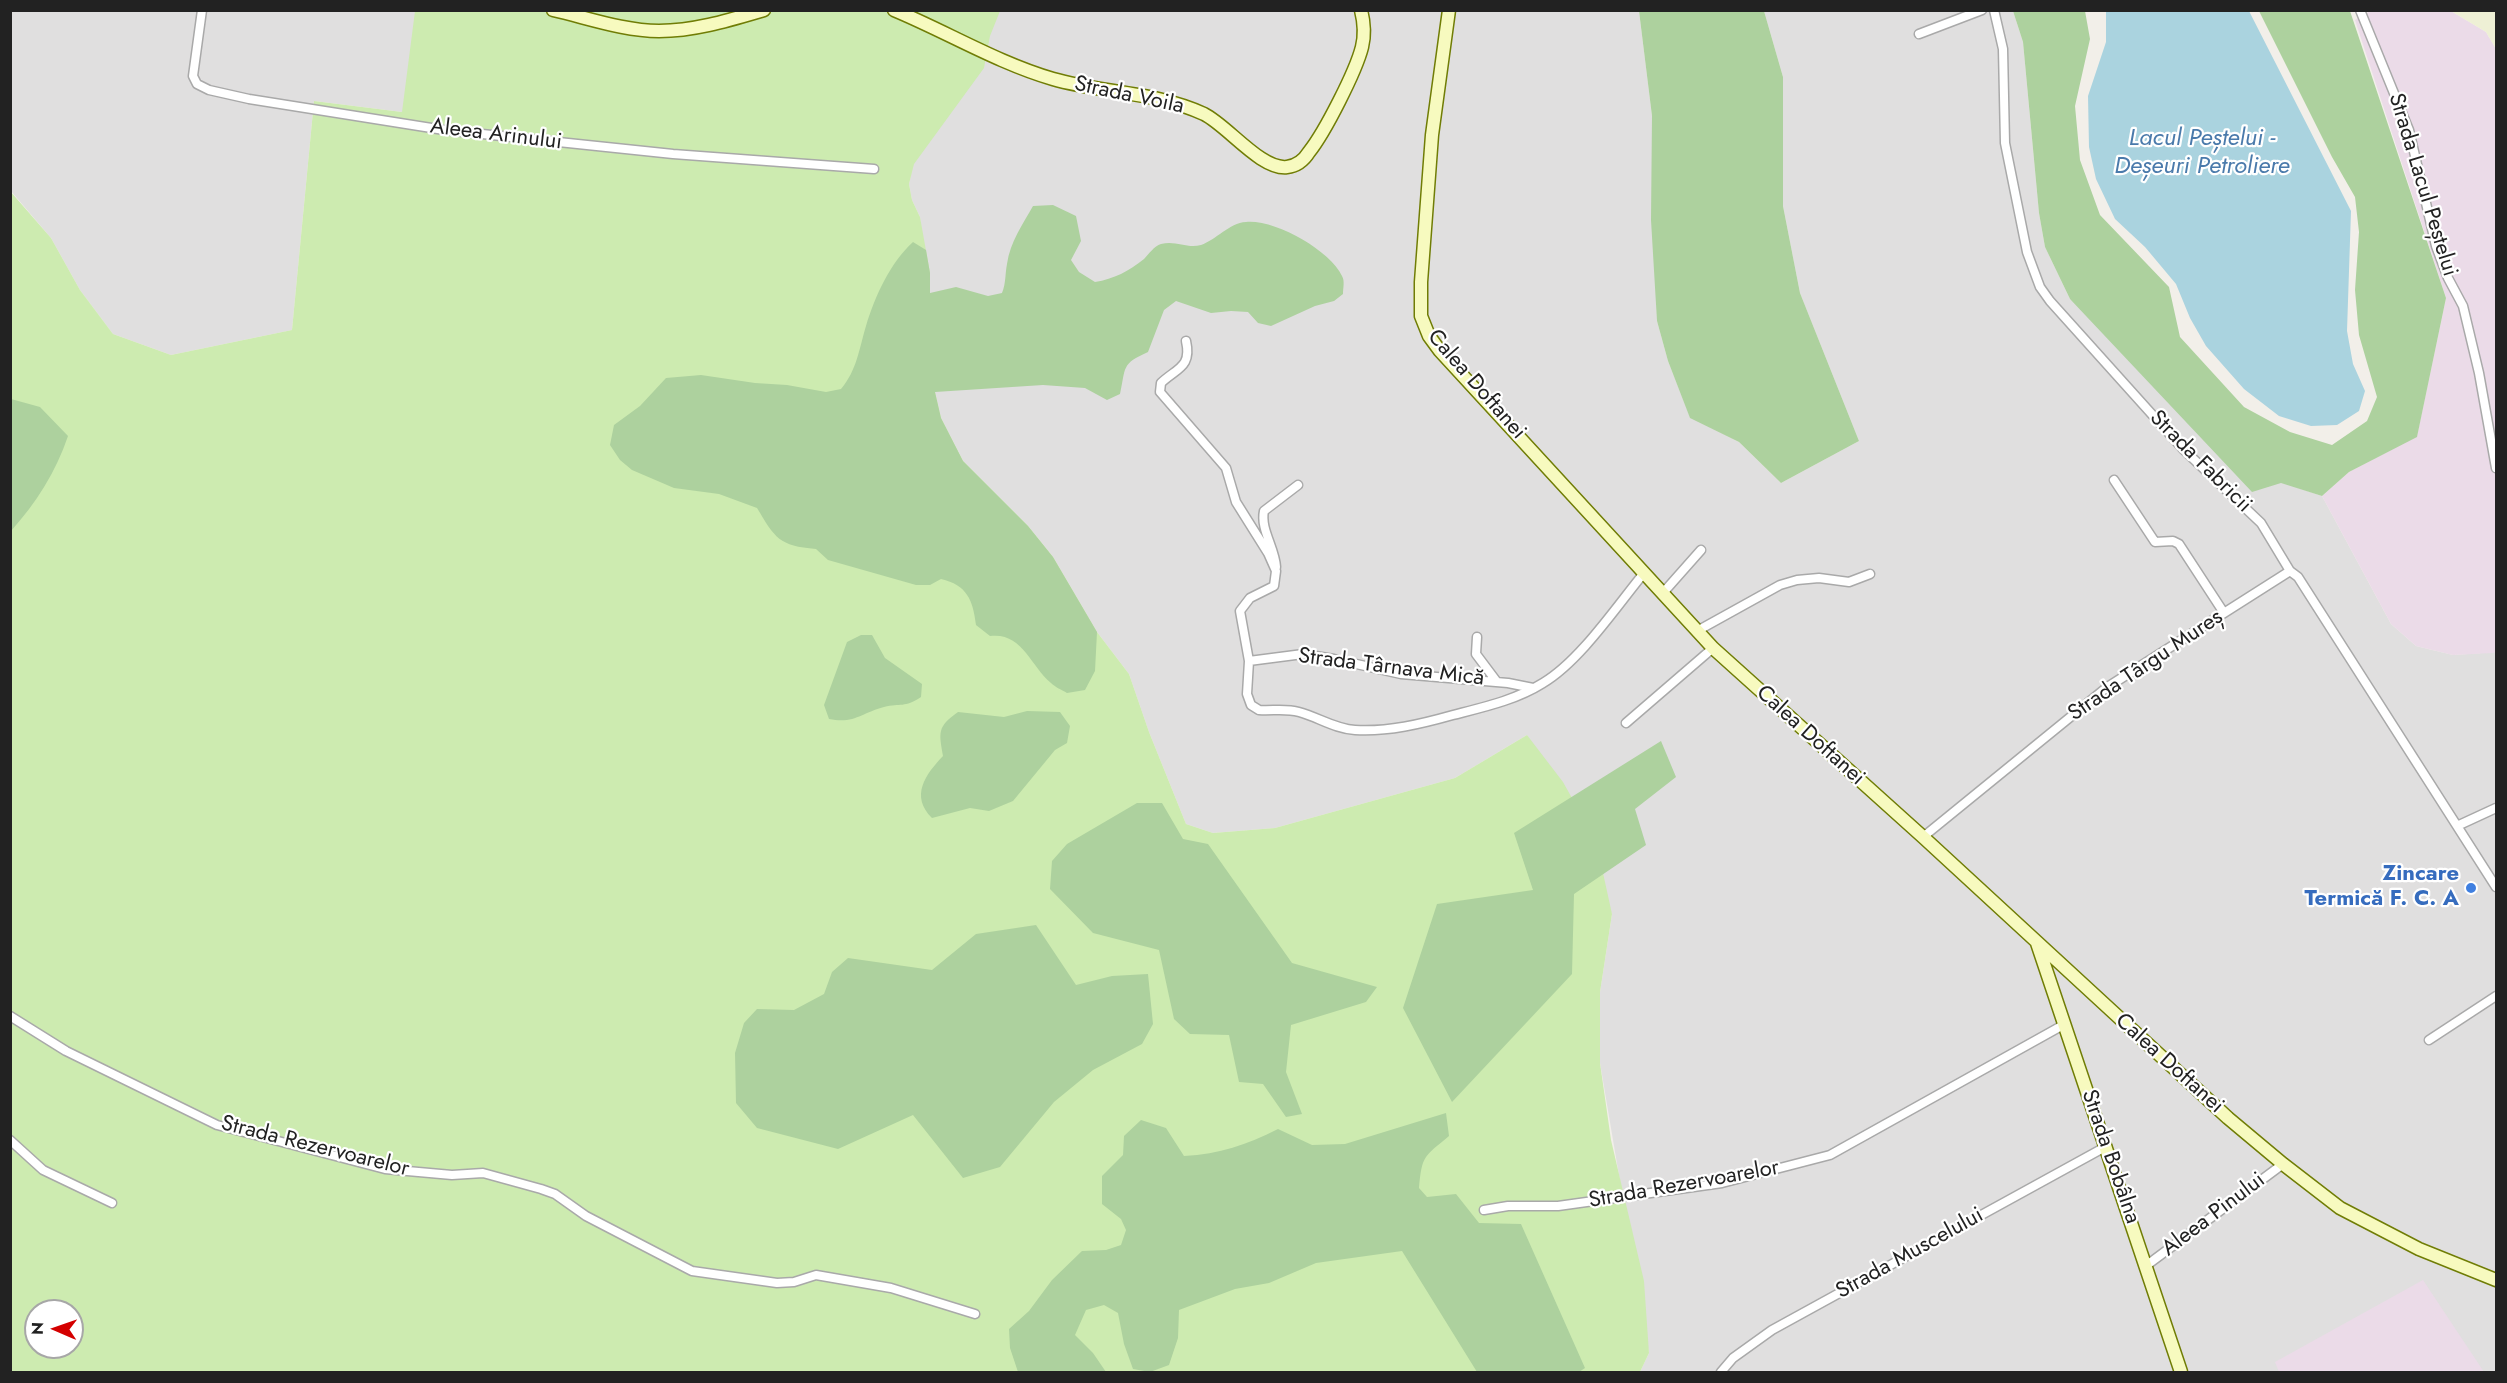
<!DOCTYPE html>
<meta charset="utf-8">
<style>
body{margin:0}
#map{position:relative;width:2507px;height:1383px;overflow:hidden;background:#f2efe9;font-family:Jost,sans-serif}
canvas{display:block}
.frame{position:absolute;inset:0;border:12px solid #222;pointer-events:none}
.north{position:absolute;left:24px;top:1299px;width:60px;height:60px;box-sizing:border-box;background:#fff;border:2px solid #a7a7a7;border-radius:50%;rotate:272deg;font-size:16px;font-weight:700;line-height:24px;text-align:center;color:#222}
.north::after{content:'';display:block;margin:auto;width:21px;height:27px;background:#d40000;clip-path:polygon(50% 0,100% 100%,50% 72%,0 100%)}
</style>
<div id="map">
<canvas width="2507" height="1383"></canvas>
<div class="frame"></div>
<div class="north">N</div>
</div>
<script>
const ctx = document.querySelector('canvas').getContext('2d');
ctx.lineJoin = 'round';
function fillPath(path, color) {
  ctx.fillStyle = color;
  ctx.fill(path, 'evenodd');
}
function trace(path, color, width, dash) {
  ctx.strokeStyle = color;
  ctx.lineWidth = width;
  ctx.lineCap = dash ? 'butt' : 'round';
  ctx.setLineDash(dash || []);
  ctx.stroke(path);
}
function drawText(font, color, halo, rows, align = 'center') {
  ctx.font = font + ' Jost,sans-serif';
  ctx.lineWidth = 4.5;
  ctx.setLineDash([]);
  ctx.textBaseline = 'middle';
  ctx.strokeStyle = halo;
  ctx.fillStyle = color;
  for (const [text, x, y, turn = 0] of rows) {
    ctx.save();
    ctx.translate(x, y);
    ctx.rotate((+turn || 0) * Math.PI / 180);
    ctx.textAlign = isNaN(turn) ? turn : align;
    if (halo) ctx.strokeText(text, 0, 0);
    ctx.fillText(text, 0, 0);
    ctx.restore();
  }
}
const residential = new Path2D(`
 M11,11h1628l13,105 5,205 11,40 22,56 49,25 42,41 78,-42 -59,-148 -17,-87v-129l-19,-66h249l10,31 16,171 6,34 25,52 211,183 41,14 69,128 25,22 37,9 43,-3v720h-856l9,-19 -49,-290v-71l12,-78 -85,-179 -72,43 -180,50 -62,5 -27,-9 -37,-92 -20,-58 -32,-42 -44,-75 -25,-31 -65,-65 -22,-43 -12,-51 -9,-150 -8,-17 -3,-16 4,-20 -511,-52 -88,-11 -22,229 -121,25 -58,-21 -33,-44 -29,-52 -40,-47z`);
const industrial = new Path2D(`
 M2370,11h81l35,21 10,17v603l-4,1 -39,2 -37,-9 -25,-22 -69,-128 27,-24 68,-36 29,-138 -91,-278z
 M2423,1280l61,92h-205l-4,-10z`);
const farmland = new Path2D(`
 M2451,11h45v38l-10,-17z`);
const grass = new Path2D(`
 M415,11h585l-10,25 -6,32 -70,96 -5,20 3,16 8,17 10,56 -2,50 1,44 12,51 22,43 65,65 25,31 44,75 32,42 20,58 37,92 27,9 62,-5 180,-50 72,-43 36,47 33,59 16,73 -12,78v71l11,77 33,141 5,72 -9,19h-1629l-1,-1181 41,47 29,52 33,44 58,21 121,-25 22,-229 88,11zM36,1311h36v36h-36z`);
const forest = new Path2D(`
 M1639,11h125l19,66v129l17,87 59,148 -78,42 -42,-41 -49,-24 -22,-57 -11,-40 -6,-101 1,-104z
 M2013,11h72l5,28 -15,67 5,54 20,55 69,72 11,50 64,70 46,25 42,13 35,-24 10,-24 -18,-62 -4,-45 4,-58 -4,-35 -23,-40 -73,-146h91l96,287 -29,139 -68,35 -27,24 -41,-13 -29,9 -182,-193 -25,-52 -6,-34 -16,-171z
 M1053,205l23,11 5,25 -10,19 8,12 16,10c19,-3 34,-11 49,-23 5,-5 10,-13 17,-15 15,-4 26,5 40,1 15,-5 28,-22 45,-23 28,-3 84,28 96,54 3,5 1,12 1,18l-9,7 -19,5 -44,20 -13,-3 -10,-11 -17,-1 -20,2 -35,-12 -12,9 -16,42c-27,12 -22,15 -28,42l-13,6 -22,-12 -42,-3 -108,7 6,26 22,43 65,65 25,31 44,75 -2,39 -10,19 -18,3c-5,-3 -12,-6 -16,-10 -21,-18 -29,-51 -61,-47l-14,-11c-3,-25 -9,-40 -35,-46l-11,6h-14l-88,-25 -12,-11c-37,-3 -41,-11 -59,-41l-38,-14 -45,-6 -42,-18 -12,-10 -10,-15 4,-20 26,-19 26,-28 35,-3 54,8 32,2 39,7 15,-3c16,-19 18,-40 25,-63 9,-30 24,-63 47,-84l13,8 4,23v20l26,-6 32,9 14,-3c4,-10 3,-19 5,-29 3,-22 16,-40 26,-58z
 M11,399l29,8 28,29c-12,36 -32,67 -57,95z
 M861,635h11l13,23 37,26 -1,13c-17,11 -20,6 -37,10 -23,6 -29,17 -55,12l-5,-14 23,-63z
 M1027,711l33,1 10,14 -3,17 -12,7 -42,51 -24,10 -19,-3 -38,10c-22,-22 -7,-43 11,-62 -4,-24 -6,-29 15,-44l46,5z
 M1661,741l15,36 -41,32 11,36 -72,49 -2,80 -120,128 -49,-94 34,-104 96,-14 -19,-57z
 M1137,803h25l21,36 25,5 84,119 85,24 -11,15 -75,23 -5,47 16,42 -16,3 -23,-33 -24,-2 -10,-47 -39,-1 -16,-15 -15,-69 -66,-17 -43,-44 2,-28 15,-17z
 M1036,925l40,60 36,-9 36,-2 5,50 -11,20 -49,26 -39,32 -54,65 -37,11 -50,-63 -75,34 -81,-21 -21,-25 -1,-50 9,-30 13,-14 37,1 30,-16 8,-22 16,-14 84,12 44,-36z
 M1446,1113l3,23c-25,21 -27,19 -30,52l8,9 29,-3 23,29 42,1 64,144 -6,4h-102l-75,-121 -86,12 -47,20 -34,6 -56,21 -1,28 -9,27 -19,7 -17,-3 -9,-25 -6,-31 -14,-8 -18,5 -11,25 18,18 13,19h-88l-8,-24 -1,-19 20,-18 23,-31 30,-29 24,-1 15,-5 5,-15 -5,-11 -19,-15v-28l21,-21 1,-19 17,-16 25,8 18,28c36,-2 62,-11 94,-27l34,16 33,-1z`);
const water = new Path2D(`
 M2106,11h143l102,200 -4,120 6,33 12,27 -6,20 -22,14 -26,1 -32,-10 -35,-27 -38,-43 -16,-28 -14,-34 -31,-37 -30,-28 -19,-40 -7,-32 -1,-51 18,-54z`);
const street = new Path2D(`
 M202,10l-9,66 4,8 12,6 40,9 195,31 229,24 201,15
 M1994,10l9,39 2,94 22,109 13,35 10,14 134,149 77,73 29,48 8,6 198,310
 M2360,10l49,120 27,116 12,32 15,28 16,67 17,95
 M1919,34l63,-24
 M1186,341c6,26 -9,27 -25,42l-1,9 66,76 10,34 32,51 8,18 -2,15 -24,12 -10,13 9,50 -2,33 4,11 8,5c14,1 26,-2 40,2 19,5 36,17 56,18 33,2 66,-6 98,-15 31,-8 63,-15 90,-32 37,-22 73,-76 101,-110
 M2114,480l41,62 18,-1 6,3 45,69
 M1276,567c-1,-19 -16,-38 -12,-56l34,-26
 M1662,594l39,-44
 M1697,631l83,-46 17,-5 22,-2 30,4 21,-8
 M1477,637l-1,17 21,28
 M1249,661l54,-7 31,5 67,15 107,9 25,5
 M1626,723l87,-75
 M2457,826l39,-18
 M1923,837l183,-149 184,-117
 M10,1016l56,35 151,74 168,44 67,6 31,-2 58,16 14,5 31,22 106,55 85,12 17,-1 22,-7 75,13 84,26
 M2429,1040l67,-44
 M10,1140l33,30 69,33
 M1484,1210l24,-4h50l164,-23 108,-28 235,-131
 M2147,1265l136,-101
 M1721,1372l12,-14 39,-28 335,-184`);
const secondary = new Path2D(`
 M553,10c35,8 71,21 106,21 36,0 71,-11 105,-21
 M894,10c53,22 104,53 159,69 49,14 104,13 151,35 24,12 57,56 83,53 9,-1 17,-7 22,-15 16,-20 47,-81 53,-105 3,-12 2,-25 -1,-37
 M1449,10l-17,125 -11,147v34l8,20 11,15 273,297 210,189 305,281 55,46 57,44 79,41 77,31
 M2037,943l144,429`);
const markers = [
 [2471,888,6,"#3f7fe0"]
];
const streetNames = [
 ["Strada Voila",1129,96,12],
 ["Aleea Arinului",496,135,7],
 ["Strada Lacul Peștelui",2422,185,73],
 ["Calea Doftanei",1476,385,49],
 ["Strada Fabricii",2200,462,45],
 ["Strada Târgu Mureș",2146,666,-34],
 ["Strada Târnava Mică",1391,668,7],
 ["Calea Doftanei",1810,736,42],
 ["Calea Doftanei",2169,1064,42],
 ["Strada Rezervoarelor",315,1147,14],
 ["Strada Bobâlna",2110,1157,71],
 ["Strada Rezervoarelor",1684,1185,-10],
 ["Aleea Pinului",2214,1215,-37],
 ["Strada Muscelului",1910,1254,-29]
];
const shopNames = [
 ["Zincare",2459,875],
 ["Termică F. C. A",2459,900]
];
const waterNames = [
 ["Lacul Peștelui -",2202,139],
 ["Deșeuri Petroliere",2202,167]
];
fillPath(residential, '#e0dfdf');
fillPath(industrial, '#ebdbe8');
fillPath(farmland, '#eef0d5');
fillPath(grass, '#cdebb0');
fillPath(forest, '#add19e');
fillPath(water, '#aad3df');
trace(street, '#a9a9a9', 11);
trace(secondary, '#707d05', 15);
trace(street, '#fff', 8);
trace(secondary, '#f7fabf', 12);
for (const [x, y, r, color] of markers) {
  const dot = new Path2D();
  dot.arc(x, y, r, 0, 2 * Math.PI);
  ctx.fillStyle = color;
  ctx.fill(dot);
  trace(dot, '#fff', 2);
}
drawText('22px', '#222', '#fff', streetNames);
drawText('bold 22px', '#366cbe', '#fff', shopNames, 'right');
drawText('italic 24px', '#4a7aab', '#fff', waterNames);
</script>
